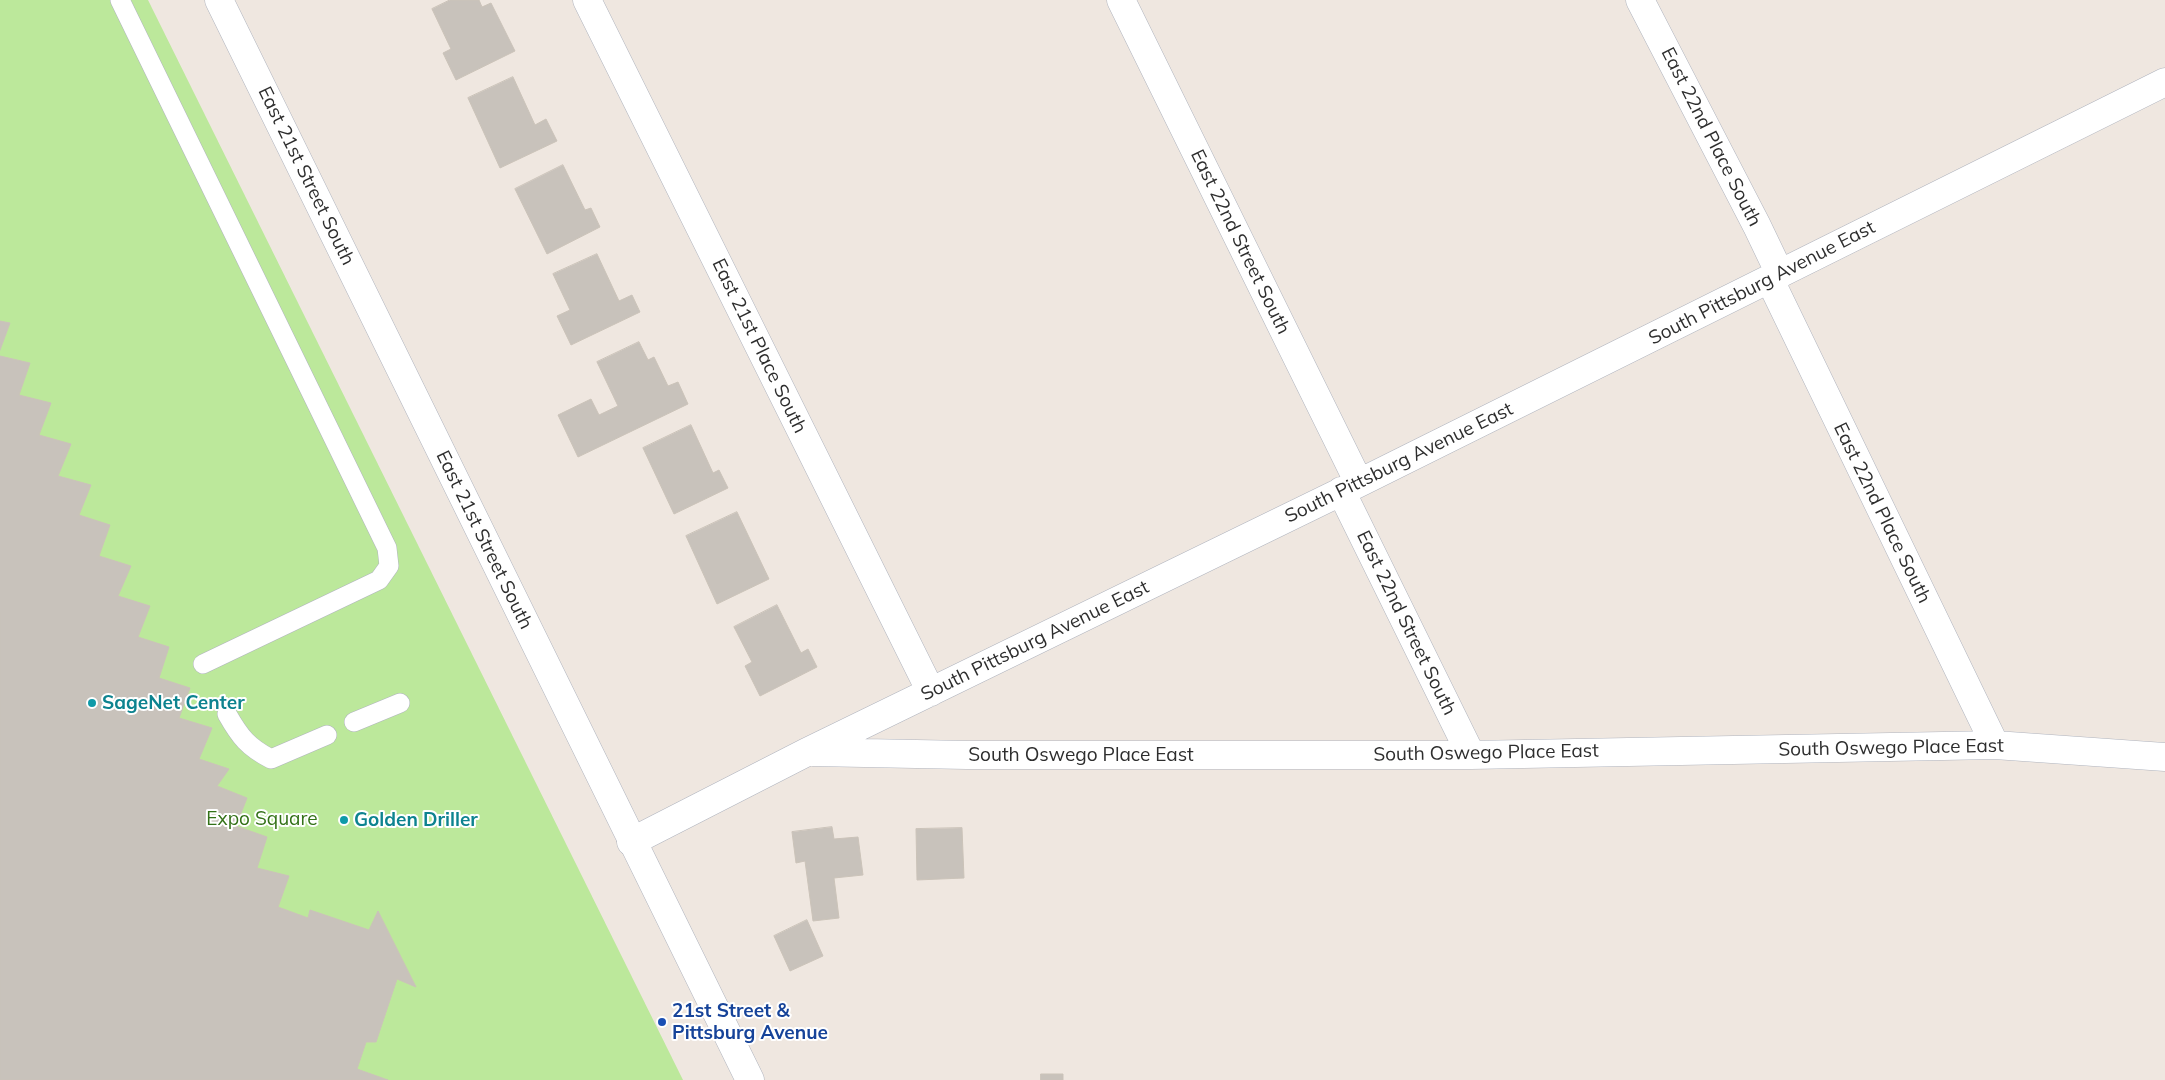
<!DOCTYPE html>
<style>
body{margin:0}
canvas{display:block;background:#efe7e0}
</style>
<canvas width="2165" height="1080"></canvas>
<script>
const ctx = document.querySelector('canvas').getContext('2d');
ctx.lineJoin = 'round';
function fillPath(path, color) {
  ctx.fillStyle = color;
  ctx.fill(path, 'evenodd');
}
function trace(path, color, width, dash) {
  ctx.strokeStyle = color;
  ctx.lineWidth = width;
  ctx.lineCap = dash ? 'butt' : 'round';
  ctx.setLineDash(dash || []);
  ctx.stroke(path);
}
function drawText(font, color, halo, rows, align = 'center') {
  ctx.font = font + ' Mulish,sans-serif';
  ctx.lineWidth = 4;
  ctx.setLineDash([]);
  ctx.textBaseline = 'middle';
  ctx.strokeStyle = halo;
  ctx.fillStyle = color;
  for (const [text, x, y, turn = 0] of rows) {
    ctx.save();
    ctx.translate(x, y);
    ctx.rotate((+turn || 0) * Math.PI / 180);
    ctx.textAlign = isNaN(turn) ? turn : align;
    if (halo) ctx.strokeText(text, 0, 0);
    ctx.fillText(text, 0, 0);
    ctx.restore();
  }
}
const green = new Path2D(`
 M0,0h148l535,1080h-683z`);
const building = new Path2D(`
 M450,0h29l3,7 9,-4 24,48 -59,29 -13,-27 8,-4 -19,-40z
 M513,77l22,48 11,-6 11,22 -57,27 -32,-70z
 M563,165l22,45 6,-2 9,19 -53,27 -32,-65z
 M597,254l22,47 13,-6 8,17 -69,33 -14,-29 13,-6 -17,-36z
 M0,321l10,2 -10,27z
 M639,342l9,18 6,-3 14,29 10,-4 10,22 -110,53 -20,-42 33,-16 8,16 19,-9 -21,-44z
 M0,356l30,7 -11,32 32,8 -12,32 32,9 -13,32 33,9 -12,30 31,10 -11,31 32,10 -13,30 32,10 -12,31 31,10 -10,31 31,10 -11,30 33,10 -13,31 30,10 -12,17 30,12 -11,28 31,11 -10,31 32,8 -11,31 30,11 2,-8 59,20 9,-19 38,76 -19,-8 -21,63h-10l-9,27 31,11h-388z
 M691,425l22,48 6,-3 9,18 -54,26 -31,-66z
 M737,512l32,67 -52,25 -31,-68z
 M777,605l24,48 7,-4 9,18 -57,29 -15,-30 7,-4 -18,-35z
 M832,827l2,12 24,-2 5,38 -29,3 5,40 -26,3 -8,-60 -9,2 -4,-31z
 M962,828l2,50 -47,2 -1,-51z
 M807,920l16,36 -33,15 -16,-35z
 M1041,1074h22v6h-22z`);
const service = new Path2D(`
 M120,0l267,548 2,18 -10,14 -176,84
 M227,714c13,23 21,33 44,45l56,-24
 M354,722l46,-19`);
const minor = new Path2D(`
 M587,0l344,692
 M1121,0l238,483
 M1640,0l117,226 23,48
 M1770,280l225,465
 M1341,491l130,264
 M813,752l154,3h504l524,-10 170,12
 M631,842l176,-90 552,-269 806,-401`);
const secondary = new Path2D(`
 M219,0l531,1080`);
const markers = [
 [92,703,5,"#0f9aa8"],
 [344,820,5,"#0f9aa8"],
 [662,1022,5,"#1a4fb4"]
];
const streetNames = [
 ["East 22nd Place South",1711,137,63],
 ["East 21st Street South",306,176,64],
 ["East 22nd Street South",1240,242,64],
 ["South Pittsburg Avenue East",1762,283,-27],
 ["East 21st Place South",759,346,64],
 ["South Pittsburg Avenue East",1399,463,-26],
 ["East 22nd Place South",1882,513,64],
 ["East 21st Street South",484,540,64],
 ["East 22nd Street South",1406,623,64],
 ["South Pittsburg Avenue East",1035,641,-26],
 ["South Oswego Place East",1891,748,-1],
 ["South Oswego Place East",1486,753,-1],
 ["South Oswego Place East",1081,755]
];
const cultureNames = [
 ["SageNet Center",102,703],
 ["Golden Driller",354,820]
];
const parkNames = [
 ["Expo Square",262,819]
];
const transitNames = [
 ["21st Street &",672,1011],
 ["Pittsburg Avenue",672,1033]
];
fillPath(green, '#bce89b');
fillPath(building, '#c8c2bb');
trace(building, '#cbc3b9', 1);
trace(service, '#b0b4be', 20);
trace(minor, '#b0b4be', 29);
trace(secondary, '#b0b4be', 29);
trace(service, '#fff', 19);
trace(minor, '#fff', 28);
trace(secondary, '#fff', 28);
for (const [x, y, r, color] of markers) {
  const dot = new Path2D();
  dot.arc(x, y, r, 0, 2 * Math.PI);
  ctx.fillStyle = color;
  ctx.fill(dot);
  trace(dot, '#fff', 2);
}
drawText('19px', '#2e2e2e', '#fff', streetNames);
drawText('bold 19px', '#0d838f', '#fff', cultureNames, 'left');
drawText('19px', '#337117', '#fff', parkNames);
drawText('bold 19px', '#164399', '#fff', transitNames, 'left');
</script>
